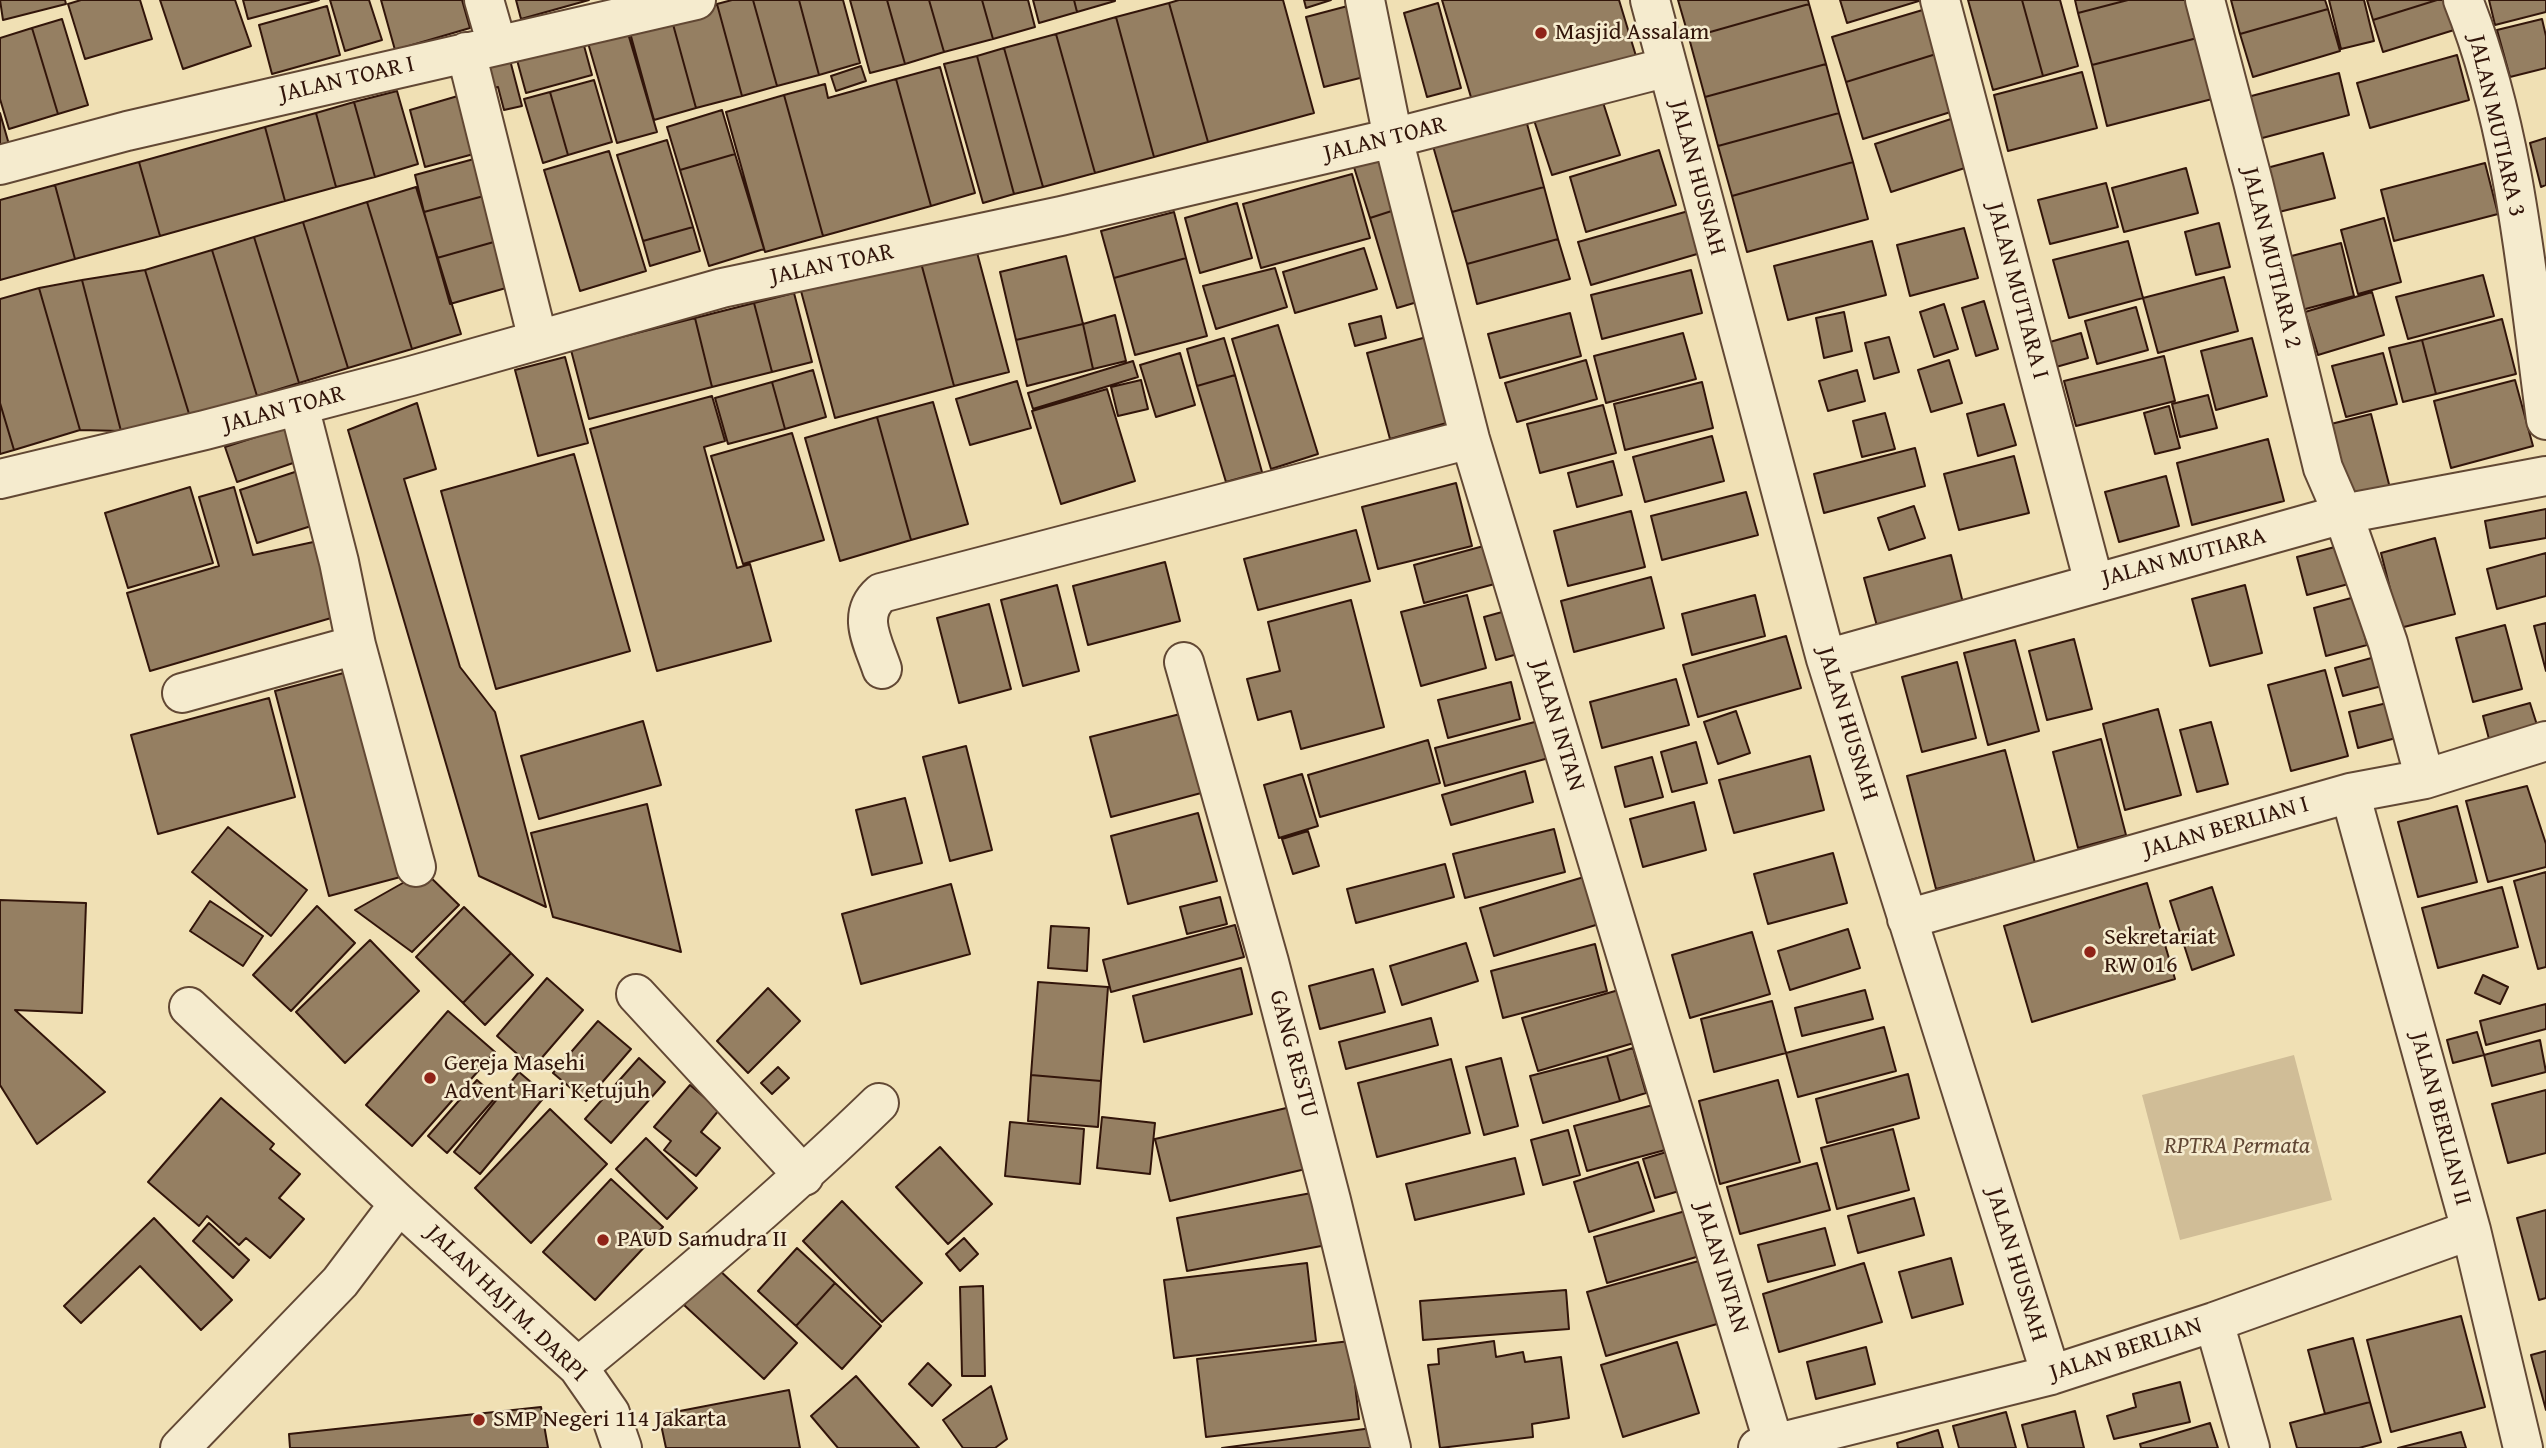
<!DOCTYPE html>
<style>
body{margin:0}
canvas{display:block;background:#f0e0b4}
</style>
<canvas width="2546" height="1448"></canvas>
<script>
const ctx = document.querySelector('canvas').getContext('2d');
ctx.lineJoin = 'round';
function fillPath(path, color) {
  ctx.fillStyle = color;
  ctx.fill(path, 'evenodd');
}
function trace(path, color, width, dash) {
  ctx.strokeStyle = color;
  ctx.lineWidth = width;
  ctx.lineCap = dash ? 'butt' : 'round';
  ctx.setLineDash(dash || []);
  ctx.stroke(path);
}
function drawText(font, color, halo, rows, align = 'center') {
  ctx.font = font + ' "Gentium Book Plus",serif';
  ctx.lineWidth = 5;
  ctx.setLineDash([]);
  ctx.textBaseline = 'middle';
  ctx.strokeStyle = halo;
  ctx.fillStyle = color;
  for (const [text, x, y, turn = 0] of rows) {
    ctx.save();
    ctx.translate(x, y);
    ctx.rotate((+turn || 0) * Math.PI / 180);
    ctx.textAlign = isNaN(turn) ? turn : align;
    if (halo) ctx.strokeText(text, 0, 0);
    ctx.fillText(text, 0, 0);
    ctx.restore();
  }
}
const green = new Path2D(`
 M2294,1055l38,145 -152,40 -38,-145z`);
const building = new Path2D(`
 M0,0h65l1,4 -63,16z
 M81,0h59l12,39 -67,20 -17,-55z
 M160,0h75l16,46 -68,23z
 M243,0h76l-71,19z
 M330,0h39l13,40 -37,11z
 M381,0h81l8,28 -75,22z
 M516,0h73l-68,19z
 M732,0h21l24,86 -35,10 -25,-92z
 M753,0h46l20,75 -42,11z
 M799,0h44l17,63 -41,12z
 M850,0h37l18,64 -35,9z
 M887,0h42l15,52 -39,12z
 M929,0h53l11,39 -49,13z
 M982,0h46l7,27 -42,12z
 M1033,0h41l3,12 -38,11z
 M1074,0h41v1l-38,11z
 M1179,0h104l31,113 -106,29 -39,-139z
 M1304,0h27l-25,8z
 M1442,0h177l20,66 -163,48z
 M1678,0h130l1,4 -120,34z
 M1840,0h82l-75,23z
 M1968,0h54l21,76 -50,14z
 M2022,0h38l18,66 -35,10z
 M2075,0h53l-50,13z
 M2128,0h67l10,36 -113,29 -14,-52z
 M2231,0h94l3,9 -88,25z
 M2329,0h35l10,41 -33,8z
 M2367,0h70l-64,20z
 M2437,0h22l8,26 -84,26 -10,-32z
 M2489,0h57v12l-51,13z
 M1169,3l39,139 -54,15 -38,-140z
 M1359,3l13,72 -48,12 -18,-70z
 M1438,3l23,85 -34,9 -23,-84z
 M717,4l25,92 -46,12 -25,-91z
 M1809,4l17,60 -121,33 -16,-59z
 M327,6l13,49 -68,19 -13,-49z
 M1936,6l13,44 -103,32 -14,-45z
 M2328,9l12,42 -87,26 -13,-43z
 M671,17l25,91 -42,12 -25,-91z
 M1116,17l38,140 -59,16 -39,-139z
 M62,19l26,86 -30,9 -26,-86z
 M2542,19l4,17v32l-36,9 -13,-47z
 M32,28l26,86 -49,15 -9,-30v-61z
 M627,30l30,102 -40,11 -29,-100z
 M580,31l12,44 -66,18 -12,-44z
 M1056,34l39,139 -52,14 -39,-139z
 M2205,36l15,61 -113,29 -15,-61z
 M1004,48l39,139 -29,7 -37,-138z
 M1949,50l18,57 -104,32 -17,-57z
 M2457,55l12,45 -99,28 -13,-45z
 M977,56l37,138 -31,9 -39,-139z
 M510,60l12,46 -18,4 -6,-23 -19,4 -5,-24z
 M1826,64l13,49 -121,33 -13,-49z
 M861,66l5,15 -30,10 -5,-15z
 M940,67l35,126 -44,13 -35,-127z
 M2082,72l15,56 -89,23 -14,-56z
 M2339,73l10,42 -98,26 -11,-42z
 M896,79l35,127 -108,30 -39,-141 41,-11 3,14z
 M594,80l18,62 -44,13 -18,-63z
 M1599,90l21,65 -68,20 -21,-64z
 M397,91l21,73 -43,13 -21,-75z
 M550,92l18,63 -25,8 -19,-64z
 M468,93l17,58 -60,16 -15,-57z
 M784,95l39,141 -58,16 -39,-140z
 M354,102l21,75 -39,10 -20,-74z
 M722,110l13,44 -55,16 -13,-43z
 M0,113l12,42 -12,3z
 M316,113l20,74 -51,14 -20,-74z
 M1839,113l14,49 -121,34 -14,-50z
 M1957,117l17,48 -83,27 -16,-48z
 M1526,120l18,67 -92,25 -19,-66z
 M265,127l20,74 -125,35 -21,-74z
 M2546,138v47l-5,2 -11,-44z
 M667,140l26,87 -50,14 -26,-86z
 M1659,150l17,55 -90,27 -16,-55z
 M609,151l37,120 -66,20 -36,-121z
 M1387,153l17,54 -34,11 -17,-54z
 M2323,153l12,45 -60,15 -12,-44z
 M735,154l29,95 -55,17 -29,-96z
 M485,156l10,37 -71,19 -9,-37z
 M139,162l21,74 -85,23 -20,-74z
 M1853,162l15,57 -121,33 -15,-56z
 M2485,163l13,51 -104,27 -13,-51z
 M2186,168l12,45 -74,19 -12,-44z
 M1352,174l18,64 -109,30 -18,-64z
 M2106,183l12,44 -68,17 -12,-44z
 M55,185l20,74 -75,21v-80z
 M416,187l45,147 -49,15 -45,-147z
 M1544,187l14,52 -91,25 -15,-52z
 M495,193l13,45 -71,20 -13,-46z
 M367,202l45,147 -64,19 -45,-146z
 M1237,203l15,55 -52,15 -15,-55z
 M1404,207l27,91 -34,10 -27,-90z
 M1692,210l12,42 -113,33 -13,-43z
 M1174,212l12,46 -72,20 -13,-47z
 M2384,218l17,64 -43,12 -17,-64z
 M303,222l45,146 -49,15 -45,-146z
 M2219,223l11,44 -34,8 -11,-43z
 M693,227l7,24 -50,15 -7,-25z
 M1964,228l14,50 -68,18 -13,-51z
 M254,237l45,146 -42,13 -45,-146z
 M508,238l12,46 -70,20 -13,-46z
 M1558,239l12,40 -93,25 -10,-40z
 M1872,241l14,54 -98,25 -14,-54z
 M2128,241l15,57 -74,20 -16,-58z
 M2341,243l13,53 -56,15 -14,-53z
 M975,245l34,127 -55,14 -34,-127z
 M1364,248l13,41 -82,24 -12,-41z
 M212,250l45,146 -67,21 -45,-147z
 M1066,256l17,68 -67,16 -16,-68z
 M1186,258l21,78 -72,19 -21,-77z
 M920,259l34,127 -119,32 -34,-127z
 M1275,268l12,39 -71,22 -13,-43z
 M145,270l45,147 -69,14 -39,-151z
 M1691,270l11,43 -100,26 -11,-44z
 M2483,275l11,41 -86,23 -12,-42z
 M2224,277l14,54 -80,22 -15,-55z
 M82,280l39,151 -41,-1 -41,-142z
 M39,288l41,142 -66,20 -14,-47v-104z
 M2372,292l12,43 -66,20 -13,-43z
 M794,293l18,69 -40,10 -18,-69z
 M1984,301l14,48 -22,7 -14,-48z
 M754,303l18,69 -60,15 -17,-69z
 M1944,304l14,45 -24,8 -14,-45z
 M2136,307l12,43 -51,14 -12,-43z
 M1844,312l8,39 -28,7 -8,-40z
 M1570,313l11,43 -81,22 -12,-44z
 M1115,315l11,46 -33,8 -10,-45z
 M1381,316l5,22 -31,8 -6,-22z
 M695,318l17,69 -123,32 -18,-69z
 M2502,319l14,55 -80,20 -14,-54z
 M1083,324l10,45 -66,17 -11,-46z
 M1278,325l40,129 -47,15 -39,-130z
 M1683,333l13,46 -90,24 -12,-47z
 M2081,333l7,25 -32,9 -6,-25z
 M1434,335l23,85 -67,19 -23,-86z
 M1889,337l10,35 -25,7 -9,-36z
 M1224,338l11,37 -38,11 -10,-37z
 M2252,338l15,58 -51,14 -15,-59z
 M2422,340l14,54 -33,8 -14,-54z
 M1180,353l15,52 -39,12 -16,-52z
 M2383,353l14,51 -51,13 -14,-51z
 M2164,356l11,45 -99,25 -12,-45z
 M565,357l23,86 -50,13 -23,-86z
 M1586,360l11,39 -80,23 -12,-39z
 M1949,360l13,43 -31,9 -13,-42z
 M1133,361l5,16 -105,32 -5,-16z
 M813,370l13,47 -41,12 -13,-47z
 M1857,370l8,31 -37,10 -9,-30z
 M1235,375l27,97 -36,10 -29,-96z
 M1141,380l7,29 -30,7 -7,-29z
 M2515,380l18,66 -82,22 -17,-67z
 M1017,381l14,47 -61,17 -14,-46z
 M772,382l13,47 -57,15 -13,-46z
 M1702,382l11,46 -88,22 -11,-46z
 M1107,389l28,92 -74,23 -29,-93z
 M2208,395l9,33 -37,9 -8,-33z
 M712,396l13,45 -21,6 33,121 13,-4 21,77 -114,30 -67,-242z
 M933,402l35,122 -57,16 -34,-123z
 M0,403l14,47 -14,4z
 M417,403l19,66 -32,10 56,188 35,45 51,195 -67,-31 -131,-446z
 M2004,404l12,41 -38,11 -11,-42z
 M1603,405l13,48 -76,20 -13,-49z
 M2169,406l11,42 -25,6 -11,-41z
 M1885,413l10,36 -33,8 -9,-36z
 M2371,414l20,78 -43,12 -21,-79z
 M877,417l34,123 -71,21 -35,-123z
 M290,426l12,34 -65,22 -12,-35z
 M792,433l32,107 -81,24 -32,-108z
 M1712,436l12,45 -79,21 -12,-45z
 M2268,439l16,62 -92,24 -15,-62z
 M1915,448l10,38 -101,27 -10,-39z
 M574,454l56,197 -134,38 -55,-198z
 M2014,456l15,57 -70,17 -15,-56z
 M1613,461l9,34 -45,12 -9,-34z
 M307,468l17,54 -67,21 -17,-53z
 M2166,476l13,50 -60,16 -14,-50z
 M1456,483l16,63 -94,23 -16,-62z
 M190,487l23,76 -85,25 -23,-75z
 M234,487l19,68 65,-14 20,75 -188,55 -23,-78 92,-27 -20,-69z
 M1746,492l12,43 -96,25 -11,-44z
 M1914,506l11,32 -36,12 -11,-32z
 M2546,509v29l-56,10 -5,-27z
 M1631,511l14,56 -77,19 -14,-55z
 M1356,530l14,51 -112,29 -14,-51z
 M2435,538l20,76 -55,14 -19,-75z
 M1491,544l11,38 -78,21 -10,-38z
 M2346,544l10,38 -49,13 -10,-38z
 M2546,553v43l-49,13 -10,-40z
 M1951,555l12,48 -86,23 -13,-48z
 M1165,562l15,59 -92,24 -15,-59z
 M1651,577l13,51 -90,24 -13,-51z
 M1057,585l22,86 -56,15 -22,-86z
 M2245,585l17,68 -52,13 -18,-67z
 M1467,595l19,73 -65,18 -20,-74z
 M1755,595l10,41 -73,19 -10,-41z
 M2355,597l12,48 -41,11 -12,-48z
 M1351,600l33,127 -83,22 -10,-38 -33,9 -11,-41 33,-8 -12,-49z
 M989,604l22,85 -52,14 -22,-85z
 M1513,609l12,43 -29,8 -12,-43z
 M2546,623v48l-12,-45z
 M2505,625l17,64 -49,13 -17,-64z
 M1786,636l15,52 -103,29 -15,-52z
 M2074,639l18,70 -45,11 -18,-69z
 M2015,640l24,91 -51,14 -24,-92z
 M2375,657l7,29 -39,10 -8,-28z
 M1957,662l19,76 -54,14 -20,-75z
 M355,670l53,205 -79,21 -54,-205z
 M2325,670l23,86 -57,15 -23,-86z
 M1676,679l13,46 -87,23 -12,-46z
 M1511,682l9,37 -72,19 -10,-38z
 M269,698l26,99 -137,37 -27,-99z
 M2387,703l9,35 -38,10 -9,-36z
 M2530,703l7,22 -48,14 -6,-23z
 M2158,709l23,86 -56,15 -22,-86z
 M1736,711l14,42 -32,11 -14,-42z
 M1184,713l21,79 -94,25 -21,-80z
 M1550,718l10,37 -115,31 -10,-38z
 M643,721l18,64 -122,34 -18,-63z
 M2211,722l17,62 -31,8 -17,-62z
 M2101,739l25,96 -48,13 -25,-96z
 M1428,740l12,43 -120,34 -12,-42z
 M1696,742l11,41 -35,9 -11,-40z
 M966,746l26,104 -42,11 -27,-104z
 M2005,750l30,113 -99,26 -29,-113z
 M1810,756l14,54 -90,23 -15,-53z
 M1652,757l11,40 -38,10 -10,-40z
 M1525,771l8,31 -82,23 -9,-30z
 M1302,774l16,52 -39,12 -15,-53z
 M2527,786l19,58v23l-58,15 -22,-81z
 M905,798l17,65 -50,12 -16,-65z
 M1694,802l12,48 -63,17 -13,-48z
 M647,804l34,148 -128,-35 -22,-84z
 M2457,806l20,76 -59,15 -20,-75z
 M1198,813l19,68 -89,23 -17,-68z
 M228,827l79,63 -36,46 -79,-64z
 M1554,829l11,43 -100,26 -12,-44z
 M1308,831l11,35 -26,8 -11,-35z
 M1833,853l14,50 -79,21 -14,-50z
 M1445,864l9,33 -98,26 -9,-34z
 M424,871l35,34 -47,47 -57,-42z
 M2546,872v95l-8,2 -24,-88z
 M1594,874l15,47 -115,35 -14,-48z
 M2147,883l28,96 -143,43 -28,-96z
 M951,884l19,70 -109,30 -19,-70z
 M2212,887l22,68 -42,15 -22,-69z
 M2502,887l16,60 -80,21 -16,-60z
 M1220,897l7,27 -40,10 -7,-27z
 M0,900l86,3 -4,110 -67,-3 90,82 -68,52 -37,-59z
 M210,901l53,35 -20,30 -53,-35z
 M317,906l38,37 -64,68 -38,-36z
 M464,907l47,46 -48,50 -47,-46z
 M1235,925l9,32 -133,35 -8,-32z
 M1051,926l38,2 -2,43 -39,-3z
 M1848,929l12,39 -70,22 -12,-39z
 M1752,932l18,62 -80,24 -18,-63z
 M370,940l49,51 -74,72 -49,-51z
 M1466,943l12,38 -76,24 -12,-39z
 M1595,944l12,47 -104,27 -12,-47z
 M511,953l22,22 -48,50 -22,-22z
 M1241,968l11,46 -108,28 -11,-46z
 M1373,969l12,43 -65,17 -11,-43z
 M2483,975l25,12 -8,17 -25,-11z
 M547,978l36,32 -50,58 -36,-32z
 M1038,982l70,5 -7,94 -70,-6z
 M1629,987l15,53 -106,31 -16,-53z
 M768,988l32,33 -52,52 -31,-32z
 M1865,990l8,29 -71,17 -7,-28z
 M1772,1001l14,52 -72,19 -13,-53z
 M2546,1004v25l-60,16 -6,-24z
 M448,1011l47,41 -83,94 -46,-41z
 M1431,1018l7,27 -92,24 -7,-27z
 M598,1021l33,28 -45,52 -33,-28z
 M1884,1027l12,44 -98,26 -12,-44z
 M2477,1032l7,23 -31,8 -6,-23z
 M2540,1040l6,32 -54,14 -8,-31z
 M1633,1048l13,45 -26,8 -13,-45z
 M1607,1056l13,45 -77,22 -13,-47z
 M639,1058l26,24 -54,61 -26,-24z
 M1501,1058l17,68 -34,9 -18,-68z
 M1451,1059l19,74 -93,24 -19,-74z
 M778,1067l11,11 -17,16 -11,-11z
 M519,1072l27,23 -66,79 -26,-22z
 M1908,1074l11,44 -92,25 -11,-44z
 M1031,1075l70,6 -3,46 -70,-6z
 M477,1080l19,17 -49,56 -19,-17z
 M1778,1080l22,82 -80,22 -21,-83z
 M690,1085l29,25 -18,22 19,16 -24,28 -32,-26 7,-9 -17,-14z
 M2546,1090v63l-38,10 -16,-59z
 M221,1098l53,46 -4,5 30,25 -21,24 25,21 -34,39 -24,-20 -7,7 -32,-29 -8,10 -51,-44z
 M1668,1101l12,45 -93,25 -13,-45z
 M1299,1105l15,62 -144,34 -15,-62z
 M550,1109l57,55 -76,79 -56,-55z
 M1102,1117l53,6 -5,51 -53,-6z
 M1010,1122l74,7 -4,55 -75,-8z
 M1893,1129l16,61 -72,19 -16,-61z
 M1568,1130l12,45 -37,10 -12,-45z
 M646,1138l51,50 -30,31 -51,-50z
 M940,1147l52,57 -44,40 -52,-57z
 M1680,1148l13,39 -38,11 -12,-39z
 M1515,1158l9,36 -109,26 -9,-36z
 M1638,1162l16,49 -65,21 -15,-50z
 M1817,1163l13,47 -90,24 -13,-47z
 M611,1179l52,48 -68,73 -52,-48z
 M1322,1191l10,53 -145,27 -10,-53z
 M1914,1198l10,37 -66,18 -10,-37z
 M842,1201l80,82 -40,39 -79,-81z
 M1696,1208l14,45 -103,30 -13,-46z
 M2546,1210v88l-7,2 -22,-82z
 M154,1218l78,82 -31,30 -61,-64 -59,57 -17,-17z
 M209,1223l40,37 -16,18 -40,-37z
 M1825,1228l10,37 -67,17 -10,-37z
 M964,1238l14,16 -18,17 -14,-17z
 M797,1248l38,35 -39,43 -38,-35z
 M1713,1257l18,63 -125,36 -19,-64z
 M1951,1258l12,46 -51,14 -13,-46z
 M1307,1263l9,78 -142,17 -10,-78z
 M1864,1263l18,59 -103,30 -16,-58z
 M717,1268l80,75 -33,36 -80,-74z
 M835,1283l46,43 -39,43 -46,-43z
 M983,1286l2,90h-23l-2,-89z
 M1566,1290l3,39 -146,11 -3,-39z
 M2461,1316l24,91 -94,25 -24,-92z
 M2353,1338l17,64 -45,12 -17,-64z
 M1350,1341l9,78 -153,18 -9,-78z
 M1494,1341l2,16 27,-5 2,10 36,-5 8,61 -37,6 1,13 -93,11 -12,-83 11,-1 -1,-15z
 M1677,1342l22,71 -76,24 -22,-72z
 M1866,1347l9,37 -59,15 -9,-37z
 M2546,1351v59l-15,-55z
 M928,1363l23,22 -19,21 -23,-22z
 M856,1376l63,72h-81l-27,-32z
 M2180,1382l10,40 -76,17 -7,-23 29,-9 -3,-13z
 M991,1386l16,53 -12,9h-32l-20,-28z
 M789,1390l11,58h-134l-7,-33z
 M2370,1402l11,40 -22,6h-62l-7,-25z
 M541,1407l7,41h-258l-1,-14z
 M2075,1411l9,37h-56l-6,-23z
 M2006,1412l10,36h-57l-6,-22z
 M2210,1423l8,25h-77l-1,-4z
 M1372,1428l3,20h-153z
 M1938,1430l5,18h-45l-1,-5z
 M2461,1432l5,16h-68z`);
const minor = new Path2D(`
 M484,0l13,45
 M1365,0l28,138 77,301 304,1005
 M1650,0l176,659 225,716
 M1940,0l154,583
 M2205,0l48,182 70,286 20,46 45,129 37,136
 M2463,0c53,133 64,279 83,420
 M466,52l72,288
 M0,165l127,-34 569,-131
 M299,406l40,156 17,83 60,222
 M0,479l205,-49 206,-54 311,-88 339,-72 332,-78 275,-71
 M1826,659l517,-145 203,-38
 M1184,662l85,300 62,238 60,248
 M882,669c-9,-27 -26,-54 -1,-76l589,-154
 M182,693l174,-48
 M2350,793l121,437 52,218
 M1907,919l443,-126 75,-14 121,-38
 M636,994l168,182
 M189,1007l210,197
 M2214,1322l36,126
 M578,1367c104,-85 205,-171 301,-264
 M180,1448l160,-166 59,-78 179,163 32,46 12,35
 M1758,1448l293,-73 163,-53 257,-92`);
const markers = [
 [1541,33,7,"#8f2418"],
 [2090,952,7,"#8f2418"],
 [430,1078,7,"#8f2418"],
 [603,1240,7,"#8f2418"],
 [479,1420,7,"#8f2418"]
];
const poiNames = [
 ["Masjid Assalam",1555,33],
 ["Sekretariat",2104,938],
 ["RW 016",2104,966],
 ["Gereja Masehi",444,1064],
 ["Advent Hari Ketujuh",444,1092],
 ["PAUD Samudra II",617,1240],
 ["SMP Negeri 114 Jakarta",493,1420]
];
const streetNames = [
 ["JALAN TOAR I",347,80,-13],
 ["JALAN MUTIARA 3",2496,126,77],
 ["JALAN TOAR",1385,140,-14],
 ["JALAN HUSNAH",1697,178,75],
 ["JALAN MUTIARA 2",2271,258,76],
 ["JALAN TOAR",832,265,-12],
 ["JALAN MUTIARA I",2017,291,75],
 ["JALAN TOAR",284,410,-15],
 ["JALAN MUTIARA",2184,558,-15],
 ["JALAN HUSNAH",1847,724,73],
 ["JALAN INTAN",1557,726,73],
 ["JALAN BERLIAN I",2226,828,-16],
 ["GANG RESTU",1293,1054,75],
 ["JALAN BERLIAN II",2440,1119,75],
 ["JALAN HUSNAH",2016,1265,73],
 ["JALAN INTAN",1721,1268,73],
 ["JALAN HAJI M. DARPI",506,1304,44],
 ["JALAN BERLIAN",2126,1350,-18]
];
const parkNames = [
 ["RPTRA Permata",2237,1147]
];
fillPath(green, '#d0bd97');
fillPath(building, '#957f62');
trace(building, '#32150a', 2);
trace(minor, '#624834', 42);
trace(minor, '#f5ebce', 38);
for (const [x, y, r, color] of markers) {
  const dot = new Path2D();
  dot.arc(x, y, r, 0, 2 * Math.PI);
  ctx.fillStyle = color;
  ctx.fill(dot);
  trace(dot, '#f5ebce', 2.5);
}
drawText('24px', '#32150a', '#f5ebce', poiNames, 'left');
drawText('24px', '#32150a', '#f5ebce', streetNames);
drawText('italic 24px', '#614734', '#f5ebce', parkNames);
</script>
